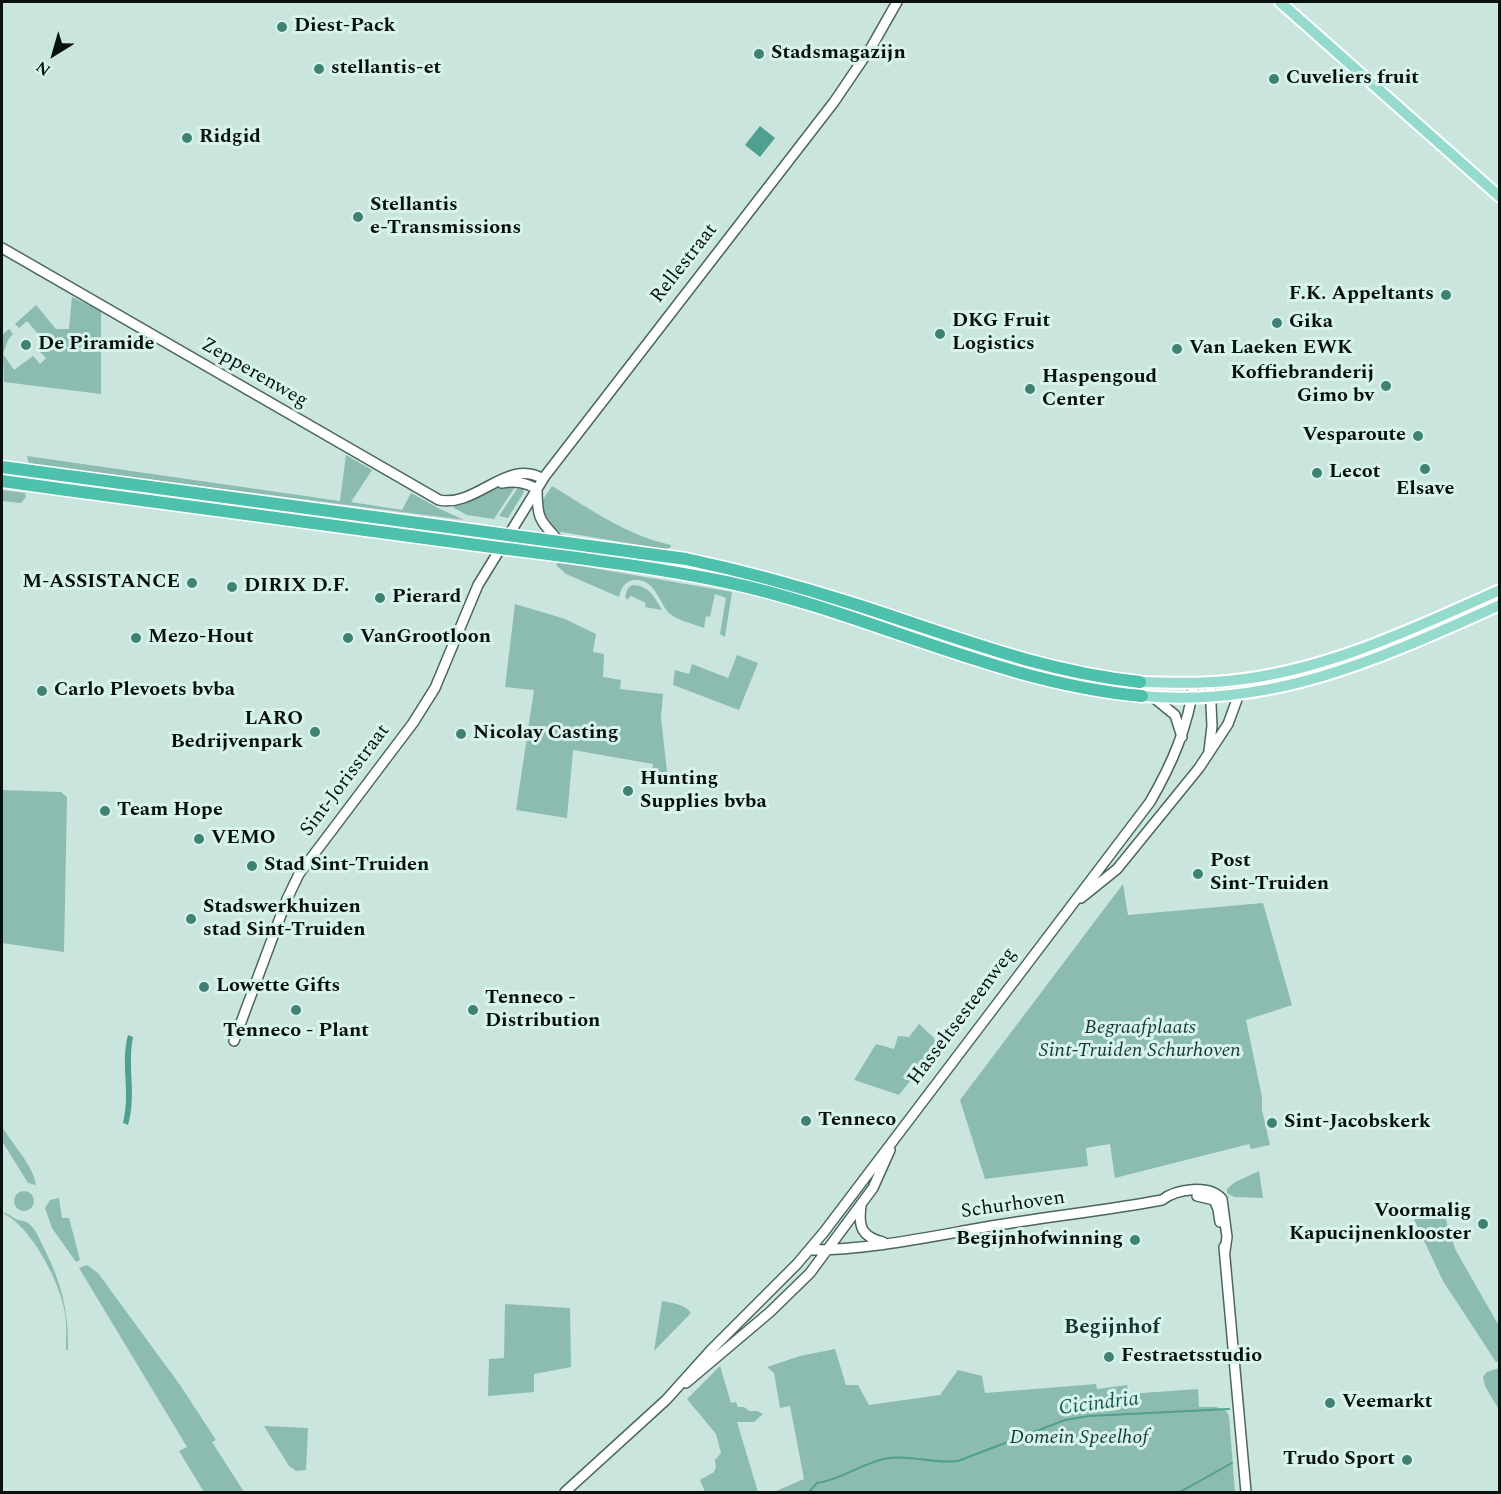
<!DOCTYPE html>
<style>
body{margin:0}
#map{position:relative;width:1501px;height:1494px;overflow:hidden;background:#cae5de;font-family:Spectral,serif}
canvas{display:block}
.frame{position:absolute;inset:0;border:3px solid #08110f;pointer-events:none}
.north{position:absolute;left:24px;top:24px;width:60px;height:60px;-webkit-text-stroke:4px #d7f3ec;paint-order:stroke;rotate:217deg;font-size:16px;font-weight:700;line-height:24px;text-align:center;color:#08110f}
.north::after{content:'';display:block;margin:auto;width:21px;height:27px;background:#08110f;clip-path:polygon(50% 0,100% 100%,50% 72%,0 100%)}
</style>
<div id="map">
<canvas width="1501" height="1494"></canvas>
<div class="frame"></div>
<div class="north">N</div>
</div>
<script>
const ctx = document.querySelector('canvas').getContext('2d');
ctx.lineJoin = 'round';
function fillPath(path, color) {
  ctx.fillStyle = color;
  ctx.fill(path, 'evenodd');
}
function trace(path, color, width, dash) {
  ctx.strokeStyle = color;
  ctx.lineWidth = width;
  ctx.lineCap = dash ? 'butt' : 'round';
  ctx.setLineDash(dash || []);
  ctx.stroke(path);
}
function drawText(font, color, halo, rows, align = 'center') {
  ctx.font = font + ' Spectral,serif';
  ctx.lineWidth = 6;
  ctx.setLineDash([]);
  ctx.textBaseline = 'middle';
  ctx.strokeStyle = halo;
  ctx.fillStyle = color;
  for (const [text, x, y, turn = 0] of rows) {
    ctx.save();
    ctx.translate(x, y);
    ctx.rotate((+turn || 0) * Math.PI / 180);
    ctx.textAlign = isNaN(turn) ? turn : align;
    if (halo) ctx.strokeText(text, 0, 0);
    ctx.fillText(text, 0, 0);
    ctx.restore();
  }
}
const green = new Path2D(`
 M72,297l29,14v83l-97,-12 -2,-47 7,-6 4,5 -5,6 -5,14 11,16 19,-14 7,8 6,-6 -8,-8 7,-8 -18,-21 -8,7 -4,-4 21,-19 20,24h13z
 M346,455l26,15 -21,32 51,8 9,-17 27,15 26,12 -435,-56 -2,-8 313,45z
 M507,484h10l-23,35 -27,-4 -13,-7 -1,-3z
 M519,486l4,2 1,4 -16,26 -9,-2z
 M552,486c38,23 76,50 119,59v2c-9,5 -18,4 -26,-1l-90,-15 -8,-6 -7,-21z
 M2,490l23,3 1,4 -5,6 -19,-2z
 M558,562l174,30 -7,45 -5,-3 6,-36 -11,-4 -5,23 -4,-1 -2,12c-10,-4 -28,-8 -35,-15 -11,-12 -14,-35 -36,-33 -9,2 -12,9 -14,17l-53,-23 -10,-9z
 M632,585c17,0 23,13 30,25l-17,-3 1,-4 -15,-7 -4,4 -2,-4 3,-8z
 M515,604l50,15 31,15 -3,18 11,2 -1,23 18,3 -1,9 43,5 -2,23 7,64 -17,-4 2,-13 -80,-14 -6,68 -51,-8 18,-120 -29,-3z
 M737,655l21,8 -19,47 -66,-25 2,-15 14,4 3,-10 36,14z
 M2,790l59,2 6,5 -3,155 -62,-9z
 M1123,884l5,31 135,-12 29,102 -46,15 16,77v13l8,35 -19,4 -2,-5 -134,34 -5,-34 -24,4 2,18 -103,13 -25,-79z
 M919,1024l15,14 3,9 -38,48 -45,-15 22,-36 18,5 4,-13 11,1z
 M2,1127c10,16 32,40 34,58l-8,-2 -26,-42z
 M1259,1171l4,27 -29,-1 -7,-4v-4l8,-7z
 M14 1201a10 10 0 1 1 20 0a10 10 0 1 1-20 0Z
 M59,1198l3,20h7l11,42 -4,2 -24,-34 -7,-20 5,-8z
 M2,1213c6,0 7,2 12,5 4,3 10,2 14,5 7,5 11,15 15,23 18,36 26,64 25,104h-2c0,-12 1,-25 -1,-37 -4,-29 -34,-88 -63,-100z
 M1411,1213h22l6,6 6,-2 10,32 44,77v35l-3,1 -53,-81z
 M87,1265l11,8 82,112 36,55 -4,2 32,50h-40l-25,-41 8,-4 -108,-179z
 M662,1301c10,2 23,3 29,12l-37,38z
 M505,1304l65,4 1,59 -37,7v18l-46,4 1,-37 15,-1z
 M835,1349l11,36h12l11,20 71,-10 18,-25 24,6 3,17 111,-9 1,5 30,-4 2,9 69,-5 1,18h17l10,4 3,5 6,76h-461l30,-13 -14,-73 -10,2 -6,-35 -7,-6 33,-11z
 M720,1366l11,37 5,-1 2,5h6l5,4h8l6,3 -9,8h-17l21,70h-53l-5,-12 14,-8 2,-5 -1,-7 6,-7 -5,-19 -29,-35z
 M1499,1368h1l-1,42 -14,-24 -2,-9 4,-5z
 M264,1426l44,2 -2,42 -10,1 -7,-5z`);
const water = new Path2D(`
 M760,126l15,12 -15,19 -15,-12z
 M128,1035l5,2c-6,29 4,58 -5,88l-5,-2c8,-32 -3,-57 5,-88z`);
const stream = new Path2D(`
 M809,1492l8,-9c25,-3 46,-21 71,-25 24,-3 46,6 70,3l107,-41 24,-4 140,-7
 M1180,1492l52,-29`);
const secondary = new Path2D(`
 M2,248l437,252c37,8 69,-43 104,-21
 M502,483c13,-2 23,-1 35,6
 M537,489c0,29 2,31 22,52
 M1153,697l22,18 7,22
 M1209,751l3,-25 -2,-43
 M1081,898l36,-29 82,-101 29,-44 11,-30
 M234,1041l53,-142 12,-25 114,-151 22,-35 43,-103 67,-109 289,-374 38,-56 25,-44
 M1197,1196l17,4 4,9 2,13
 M861,1206c-3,21 1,31 22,36
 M1224,1247l22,245
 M810,1250c59,0 118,-13 176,-23 58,-10 117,-16 176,-27 14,-11 47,-16 60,-1l5,38 -2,14
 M686,1383l84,-71 40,-39 63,-85 17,-38
 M565,1492l101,-92 45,-50 86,-86 27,-32 326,-430c22,-38 38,-75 44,-119`);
const primary = new Path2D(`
 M1280,2l220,195
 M1140,682c29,1 58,2 87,-1 97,-9 185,-52 273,-91
 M1142,696c134,12 239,-38 358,-91`);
const highway = new Path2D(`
 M2,467l684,92c57,12 112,27 168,45 97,31 184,67 286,78
 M2,481c158,22 316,43 475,64 83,11 167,20 249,37 141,30 271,101 416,114`);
const markers = [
 [282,27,6,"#3f8274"],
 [759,54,6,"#3f8274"],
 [319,69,6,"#3f8274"],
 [1274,79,6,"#3f8274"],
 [187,138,6,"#3f8274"],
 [358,217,6,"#3f8274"],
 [1446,295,6,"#3f8274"],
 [1277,323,6,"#3f8274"],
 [940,334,6,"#3f8274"],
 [26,345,6,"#3f8274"],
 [1177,349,6,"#3f8274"],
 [1386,386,6,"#3f8274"],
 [1030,389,6,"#3f8274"],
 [1418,436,6,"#3f8274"],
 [1425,469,6,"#3f8274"],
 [1317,473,6,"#3f8274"],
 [192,583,6,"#3f8274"],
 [232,587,6,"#3f8274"],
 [380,598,6,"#3f8274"],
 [136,638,6,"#3f8274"],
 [348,638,6,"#3f8274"],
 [42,691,6,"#3f8274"],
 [315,732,6,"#3f8274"],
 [461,734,6,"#3f8274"],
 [628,791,6,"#3f8274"],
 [105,811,6,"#3f8274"],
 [199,839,6,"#3f8274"],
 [252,866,6,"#3f8274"],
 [1198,874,6,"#3f8274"],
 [191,919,6,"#3f8274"],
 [204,987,6,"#3f8274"],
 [296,1010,6,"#3f8274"],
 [473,1010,6,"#3f8274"],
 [806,1121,6,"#3f8274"],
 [1272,1123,6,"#3f8274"],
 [1483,1224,6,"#3f8274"],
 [1135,1240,6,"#3f8274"],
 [1109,1357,6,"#3f8274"],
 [1330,1403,6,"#3f8274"],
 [1407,1460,6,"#3f8274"]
];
const poiNames = [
 ["Diest-Pack",294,27],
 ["Stadsmagazijn",771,54],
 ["stellantis-et",331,69],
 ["Cuveliers fruit",1286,79],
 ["Ridgid",199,138],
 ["Stellantis",370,206],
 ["e-Transmissions",370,229],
 ["F.K. Appeltants",1434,295,"right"],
 ["DKG Fruit",952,322],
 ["Logistics",952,345],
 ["Gika",1289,323],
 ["De Piramide",38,345],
 ["Van Laeken EWK",1189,349],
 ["Koffiebranderij",1374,374,"right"],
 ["Gimo bv",1374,397,"right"],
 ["Haspengoud",1042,378],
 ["Center",1042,401],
 ["Vesparoute",1406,436,"right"],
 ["Lecot",1329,473],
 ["Elsave",1425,490,"center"],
 ["M-ASSISTANCE",180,583,"right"],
 ["DIRIX D.F.",244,587],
 ["Pierard",392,598],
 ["Mezo-Hout",148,638],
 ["VanGrootloon",360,638],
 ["Carlo Plevoets bvba",54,691],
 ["LARO",303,720,"right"],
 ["Bedrijvenpark",303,743,"right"],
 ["Nicolay Casting",473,734],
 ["Hunting",640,780],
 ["Supplies bvba",640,803],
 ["Team Hope",117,811],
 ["VEMO",211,839],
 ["Post",1210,862],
 ["Sint-Truiden",1210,885],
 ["Stad Sint-Truiden",264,866],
 ["Stadswerkhuizen",203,908],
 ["stad Sint-Truiden",203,931],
 ["Lowette Gifts",216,987],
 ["Tenneco -",485,999],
 ["Distribution",485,1022],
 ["Tenneco - Plant",296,1032,"center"],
 ["Tenneco",818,1121],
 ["Sint-Jacobskerk",1284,1123],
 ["Voormalig",1471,1212,"right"],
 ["Kapucijnenklooster",1471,1235,"right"],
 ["Begijnhofwinning",1123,1240,"right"],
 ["Festraetsstudio",1121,1357],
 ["Veemarkt",1342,1403],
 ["Trudo Sport",1395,1460,"right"]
];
const streetNames = [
 ["Rellestraat",685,264,-52],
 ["Zepperenweg",254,374,30],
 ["Sint-Jorisstraat",346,781,-53],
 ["Hasseltsesteenweg",963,1017,-53],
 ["Schurhoven",1013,1206,-8]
];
const parkNames = [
 ["Begraafplaats",1140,1029],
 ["Sint-Truiden Schurhoven",1140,1052],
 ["Domein Speelhof",1079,1439]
];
const neighbourhoodNames = [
 ["Begijnhof",1112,1329]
];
const waterNames = [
 ["Cicindria",1099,1405,-7]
];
fillPath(green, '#8cbbb0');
fillPath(water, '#4fa090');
trace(stream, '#4fa090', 2);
trace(secondary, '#4d655f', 12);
trace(primary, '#fff', 14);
trace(highway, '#fff', 15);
trace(secondary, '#fff', 9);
trace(primary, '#94dacd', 10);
trace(highway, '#4dc1ab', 12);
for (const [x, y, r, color] of markers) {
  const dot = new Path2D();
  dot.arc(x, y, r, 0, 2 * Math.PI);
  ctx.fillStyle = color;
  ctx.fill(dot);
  trace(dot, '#d7f3ec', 2);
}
drawText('bold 20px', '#08110f', '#d7f3ec', poiNames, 'left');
drawText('20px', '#08110f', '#d7f3ec', streetNames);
drawText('italic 20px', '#133a32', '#d7f3ec', parkNames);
drawText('bold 21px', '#163730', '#d7f3ec', neighbourhoodNames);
drawText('italic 21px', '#16594e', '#d7f3ec', waterNames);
</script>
